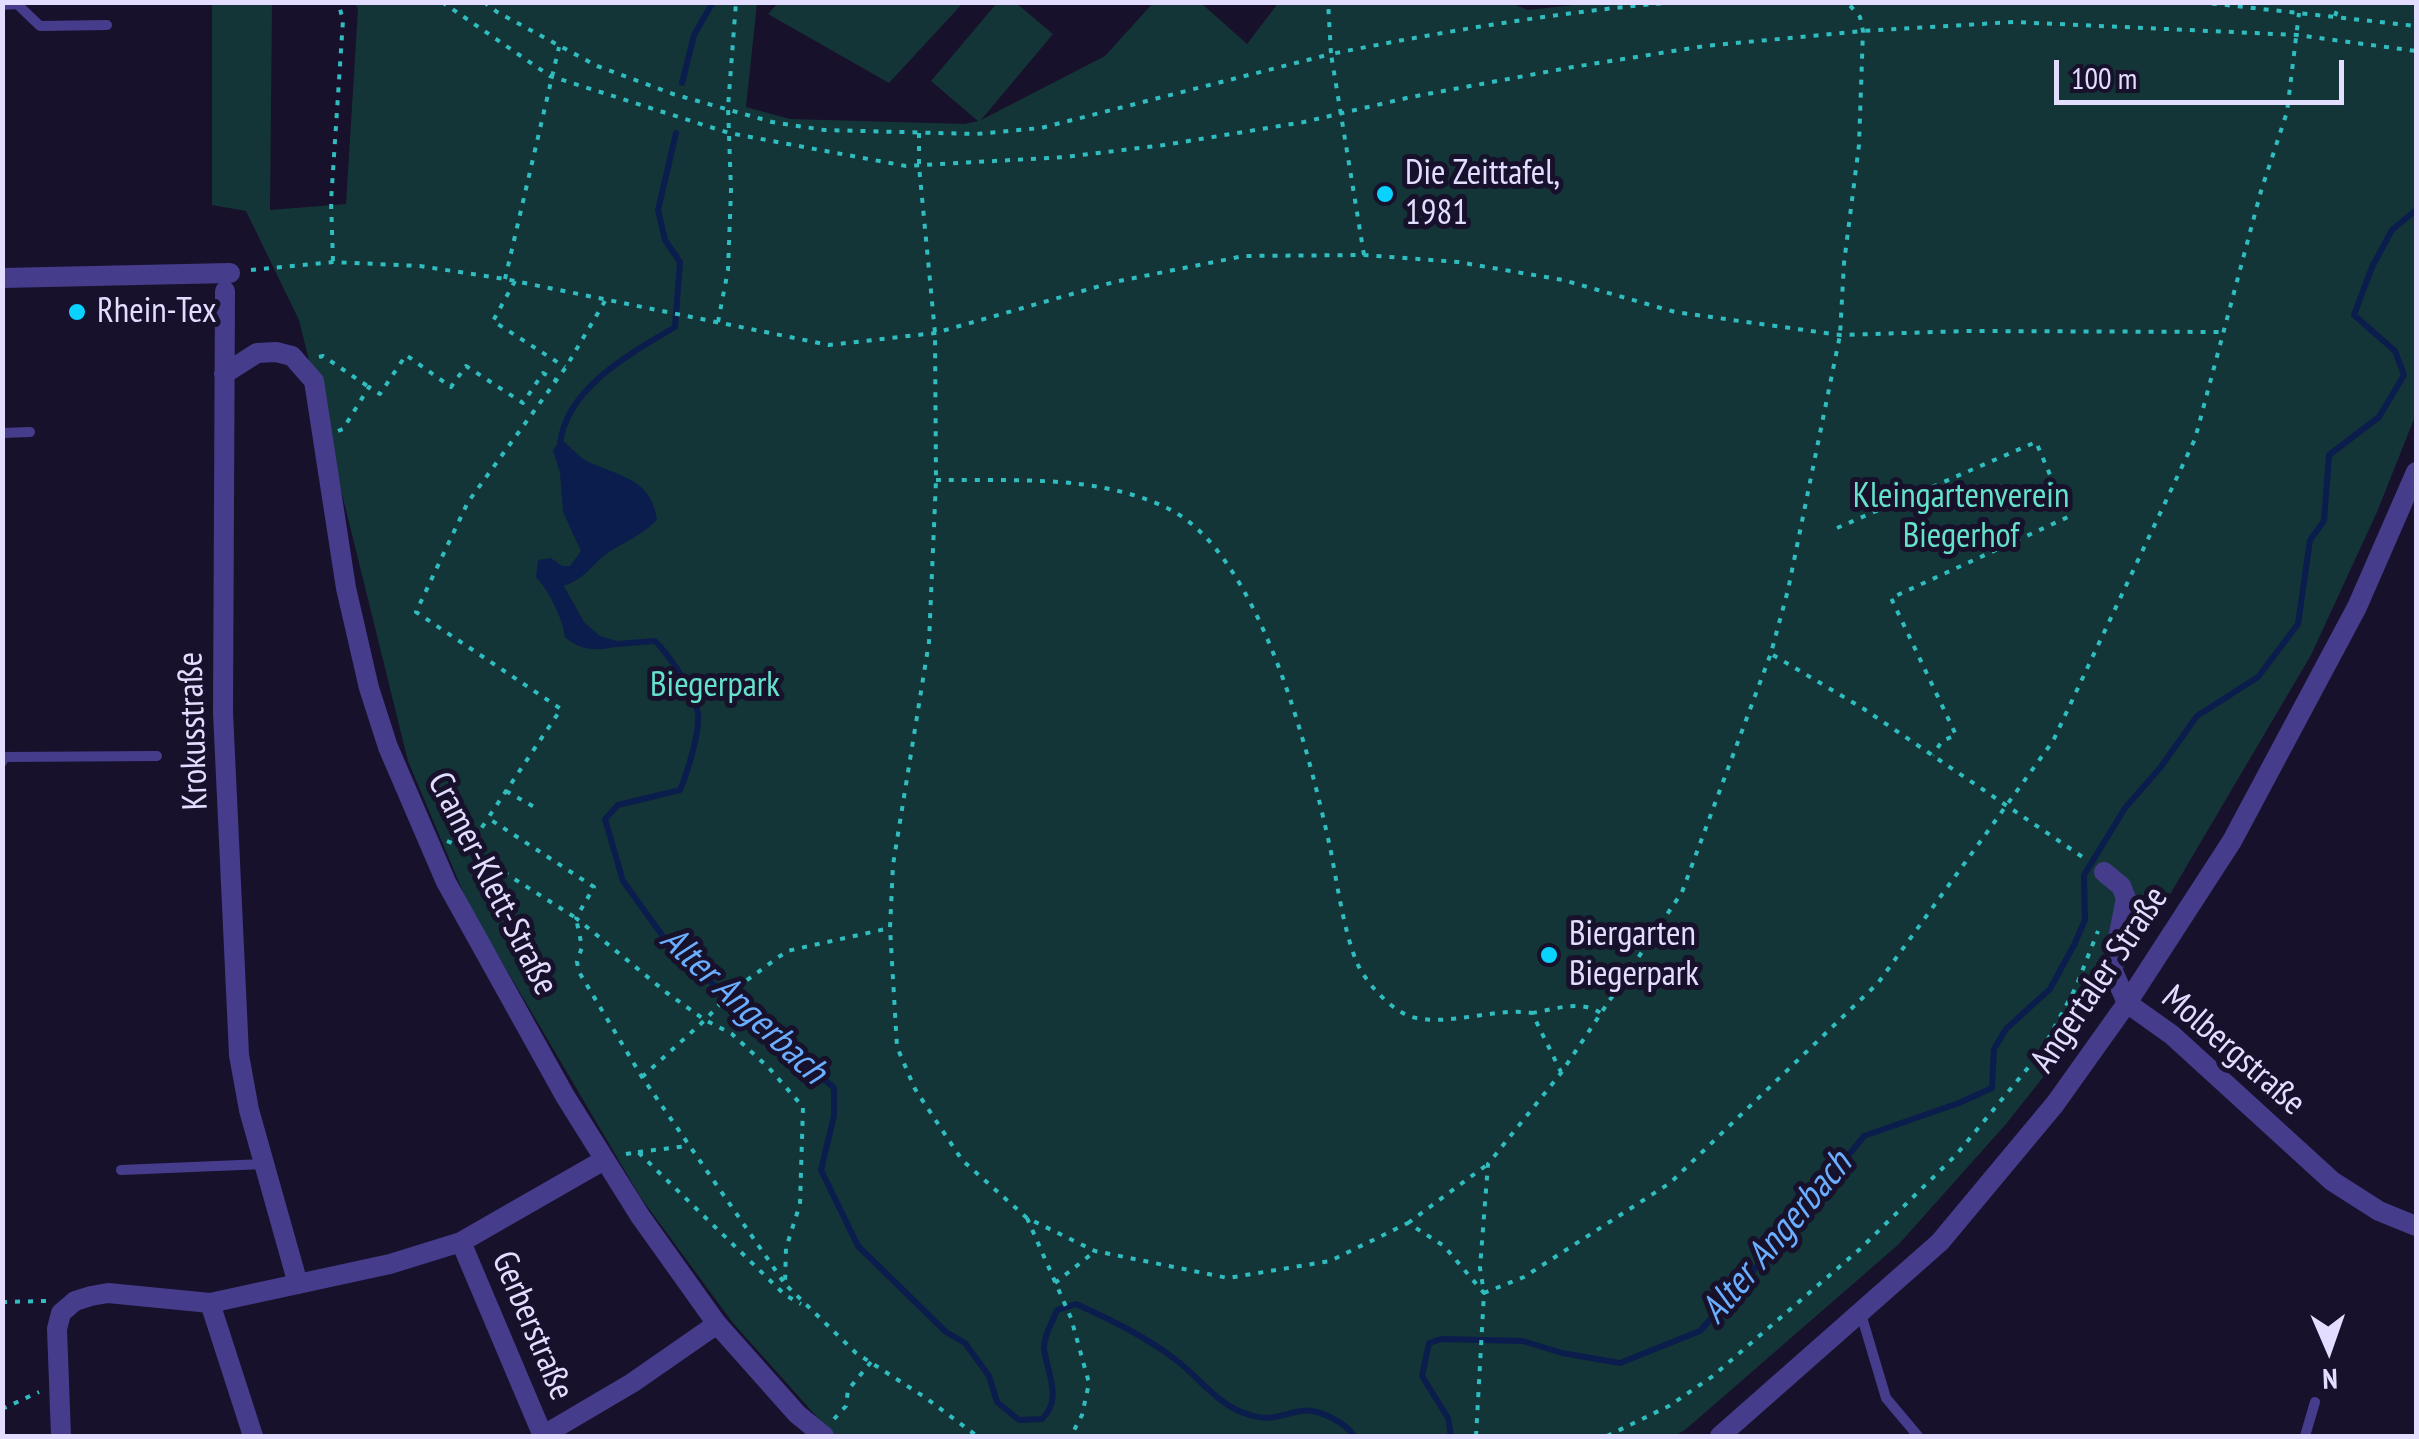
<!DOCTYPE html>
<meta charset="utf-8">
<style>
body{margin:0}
#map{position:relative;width:2419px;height:1439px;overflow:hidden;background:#18112c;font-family:"PT Sans Narrow",sans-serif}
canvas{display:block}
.frame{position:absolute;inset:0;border:5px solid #e3ddff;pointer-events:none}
.north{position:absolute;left:2279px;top:1299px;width:100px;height:100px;-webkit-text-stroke:8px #18112c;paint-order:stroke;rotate:178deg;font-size:28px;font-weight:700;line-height:40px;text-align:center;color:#e3ddff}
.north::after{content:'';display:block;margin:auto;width:35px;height:45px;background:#e3ddff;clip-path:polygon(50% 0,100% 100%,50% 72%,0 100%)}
.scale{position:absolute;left:2054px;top:60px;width:290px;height:45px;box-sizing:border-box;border:5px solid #e3ddff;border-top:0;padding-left:12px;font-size:30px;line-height:35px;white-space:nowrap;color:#e3ddff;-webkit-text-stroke:8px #18112c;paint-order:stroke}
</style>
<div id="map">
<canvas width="2419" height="1439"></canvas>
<div class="frame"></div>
<div class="north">N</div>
<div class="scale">100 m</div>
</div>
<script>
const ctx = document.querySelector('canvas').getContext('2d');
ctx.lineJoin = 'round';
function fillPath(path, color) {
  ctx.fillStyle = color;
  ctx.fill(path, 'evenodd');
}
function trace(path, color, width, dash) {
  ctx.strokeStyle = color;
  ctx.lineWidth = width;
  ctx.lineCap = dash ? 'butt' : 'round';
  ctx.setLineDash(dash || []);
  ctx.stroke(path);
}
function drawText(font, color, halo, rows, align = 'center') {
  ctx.font = font + ' "PT Sans Narrow",sans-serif';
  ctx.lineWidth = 10;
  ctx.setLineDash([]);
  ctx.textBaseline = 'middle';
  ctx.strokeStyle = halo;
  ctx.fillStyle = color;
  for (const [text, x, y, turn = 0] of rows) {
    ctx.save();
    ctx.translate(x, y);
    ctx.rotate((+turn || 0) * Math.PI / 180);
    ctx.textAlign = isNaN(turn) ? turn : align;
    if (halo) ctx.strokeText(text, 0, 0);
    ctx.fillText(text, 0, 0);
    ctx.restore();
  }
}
const green = new Path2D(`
 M1279,2h229l20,8 72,-8 816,1v411l-39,98 -66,143 -172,292 -72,100 -61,77 -107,120 -214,186 -11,6h-840l-101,-113 -92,-125 -172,-292 -61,-145 -109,-441 -53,-109 -34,-6v-202h60l-2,207 76,-6 12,-195 -3,-6h402l-11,104 44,12 175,5 13,-3 -47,-40 66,-78h19l37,31 -72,86 124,-64 48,-53h48l46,41z
 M778,3v-1l185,1 -74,80 -121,-69z`);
const water = new Path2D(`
 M561,439c10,8 20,21 32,25 31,13 59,17 64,56 -15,15 -30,21 -48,32 -19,13 -18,23 -45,34l20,36 16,14 20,6 1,4c-21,4 -39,7 -56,-9 -1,-15 -18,-51 -29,-59l2,-18 13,-2 11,8h8l11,-15 -18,-39 -3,-39 -7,-23z`);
const stream = new Path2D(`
 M682,83l12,-48 19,-33
 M560,444c6,-56 71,-91 115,-117l5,-65 -15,-22 -7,-30 18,-77
 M617,644l38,-3c15,15 40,52 43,73 2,18 -11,60 -18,76l-62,15 -13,14 18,62 52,72 86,70 73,65v28l-13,54 37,76 88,86 19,11 24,33 8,26 22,18 23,-1c21,-20 5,-47 2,-70 -1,-12 9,-28 13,-39l19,-6c35,16 69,32 100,56 25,19 42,46 74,55 20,7 31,-1 52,-4 16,-3 44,12 52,25
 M1451,1436l-3,-18 -26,-42 7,-33 12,-4 82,2 39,12 58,10 80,-32 79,-90 85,-105 95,-33 33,-15 2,-39 12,-20 44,-40 24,-44 11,-25 -1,-45 41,-67 35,-40 37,-52 61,-39 40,-53 12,-84 14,-19 5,-66 50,-38 25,-42 -9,-24 -41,-36 18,-48 20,-37 24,-20`);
const path = new Path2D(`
 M442,2l108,74 179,57 177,33 159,-9 99,-12 140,-23 107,-25 162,-30 132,-21 158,-15 151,-9 283,13 119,16
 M484,2l13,10 100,54 76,28 99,28 52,8 152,4 65,-6 290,-74 -3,-52
 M2199,2l217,24
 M2335,16l5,-14
 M919,133v33l16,167 1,147 -7,162 -36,223 -3,63 7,119 18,42 47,71 65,58 68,33 133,27 102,-17 78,-38 36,23 40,47 -4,-25 8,-104 73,-91 121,-181 89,-239 17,-63 52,-255 4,-72 15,-118 4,-114 -3,-14 -13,-15
 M1364,255l-33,-201c114,-23 228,-42 344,-52
 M333,261l-2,-60 12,-181 -5,-18
 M251,270l82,-8 87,4 85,13 324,66 106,-12 179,-51 130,-26 120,-1 94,7 105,18 112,32 165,23 127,-4 257,1
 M505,279l54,-232
 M515,281l-22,40 72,46
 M605,301l-39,66 -98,135 -52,110 145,97 -73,109 106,69 -18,31 91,75 38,27 27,14 37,34 34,39 -3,97 -14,44 -1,36 71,69 70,45 51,38
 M718,322l10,-52 3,-80 -3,-83 8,-105
 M319,357l4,-1 46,31
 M338,431l5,-2 26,-42 11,7 26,-39 45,32 15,-21 57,37 20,-30 14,8
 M936,480c76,1 160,-6 231,28 93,44 142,245 163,339 7,35 14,87 28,118 9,19 34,46 54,52 37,10 82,-10 120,-4l29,59
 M1837,528l199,-86 32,75 -177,81 65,137 -14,6 -9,14
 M1773,655l91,54 223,151
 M506,791l30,17
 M447,841l20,8 109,69 6,29 -5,15 2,10 63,105 143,207
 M467,849l20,-29
 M1532,1013c24,-4 50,-14 70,1
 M642,1077l63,-57 27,-29 55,-40 103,-23
 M638,1152l50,-6
 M626,1154l12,-2 147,143 16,9
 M1027,1218l44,100 18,65 -7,32 -11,21
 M1408,1223l80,-59
 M1055,1283l39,-31
 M2,1302l44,-1
 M2,1409l37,-17
 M834,1419l12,-13 2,-16 23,-28
 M1476,1436l8,-143 40,-16 146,-94 208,-200 175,-242 142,-302 66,-248 26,-79 12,-99
 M1607,1436l62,-30 44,-30 147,-127 96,-94 85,-103 34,-63 23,-58`);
const lane = new Path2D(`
 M2,5l15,-1 23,22 67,-1
 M2,433l28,-1
 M2,762l2,-5 153,-1
 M121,1170l143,-6
 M1861,1314l25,84 32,38
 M2305,1436l10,-34`);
const street = new Path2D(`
 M2,278l228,-5
 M225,291l-2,421 16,343 10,55 49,174
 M224,374l33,-21 19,-1 16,4 22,25 32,207 23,100 19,59 58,135 119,214 75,120 77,108 80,90 27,22
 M2104,872l17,14 5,12 -14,71 15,34 45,32 160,146 47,30 37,15
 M461,1242l82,194
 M210,1303l43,133
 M61,1436l-4,-107 4,-16 14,-12 16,-5 17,-3 102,10 180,-39 71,-22 143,-82
 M542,1436l90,-53 85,-59
 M1720,1436l220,-194 115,-138 72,-101 105,-162 125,-234 59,-135`);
const markers = [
 [1385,194,10,"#09d2ff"],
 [77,312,10,"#09d2ff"],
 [1549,955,10,"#09d2ff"]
];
const poiNames = [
 ["Die Zeittafel,",1405,174],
 ["1981",1405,214],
 ["Rhein-Tex",97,312],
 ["Biergarten",1569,935],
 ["Biegerpark",1569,975]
];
const parkNames = [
 ["Kleingartenverein",1961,497],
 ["Biegerhof",1961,537],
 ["Biegerpark",715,686]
];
const streetNames = [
 ["Krokusstraße",194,731,-92],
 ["Cramer-Klett-Straße",492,884,63],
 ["Angertaler Straße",2100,980,-56],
 ["Molbergstraße",2233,1051,41],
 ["Gerberstraße",532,1326,67]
];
const waterNames = [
 ["Alter Angerbach",743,1006,43],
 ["Alter Angerbach",1777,1238,-50]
];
fillPath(green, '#143537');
fillPath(water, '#0b1d4c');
trace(stream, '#0b1d4c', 6);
trace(path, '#30bdc0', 4, [5, 8]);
trace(lane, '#463c8c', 10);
trace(street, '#463c8c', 20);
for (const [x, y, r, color] of markers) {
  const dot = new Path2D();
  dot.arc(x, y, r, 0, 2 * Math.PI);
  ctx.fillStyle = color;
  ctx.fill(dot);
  trace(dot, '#18112c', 4);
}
drawText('35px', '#e3ddff', '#18112c', poiNames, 'left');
drawText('35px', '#65e2cd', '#18112c', parkNames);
drawText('35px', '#e3ddff', '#18112c', streetNames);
drawText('italic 38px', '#6baeff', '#18112c', waterNames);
</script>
